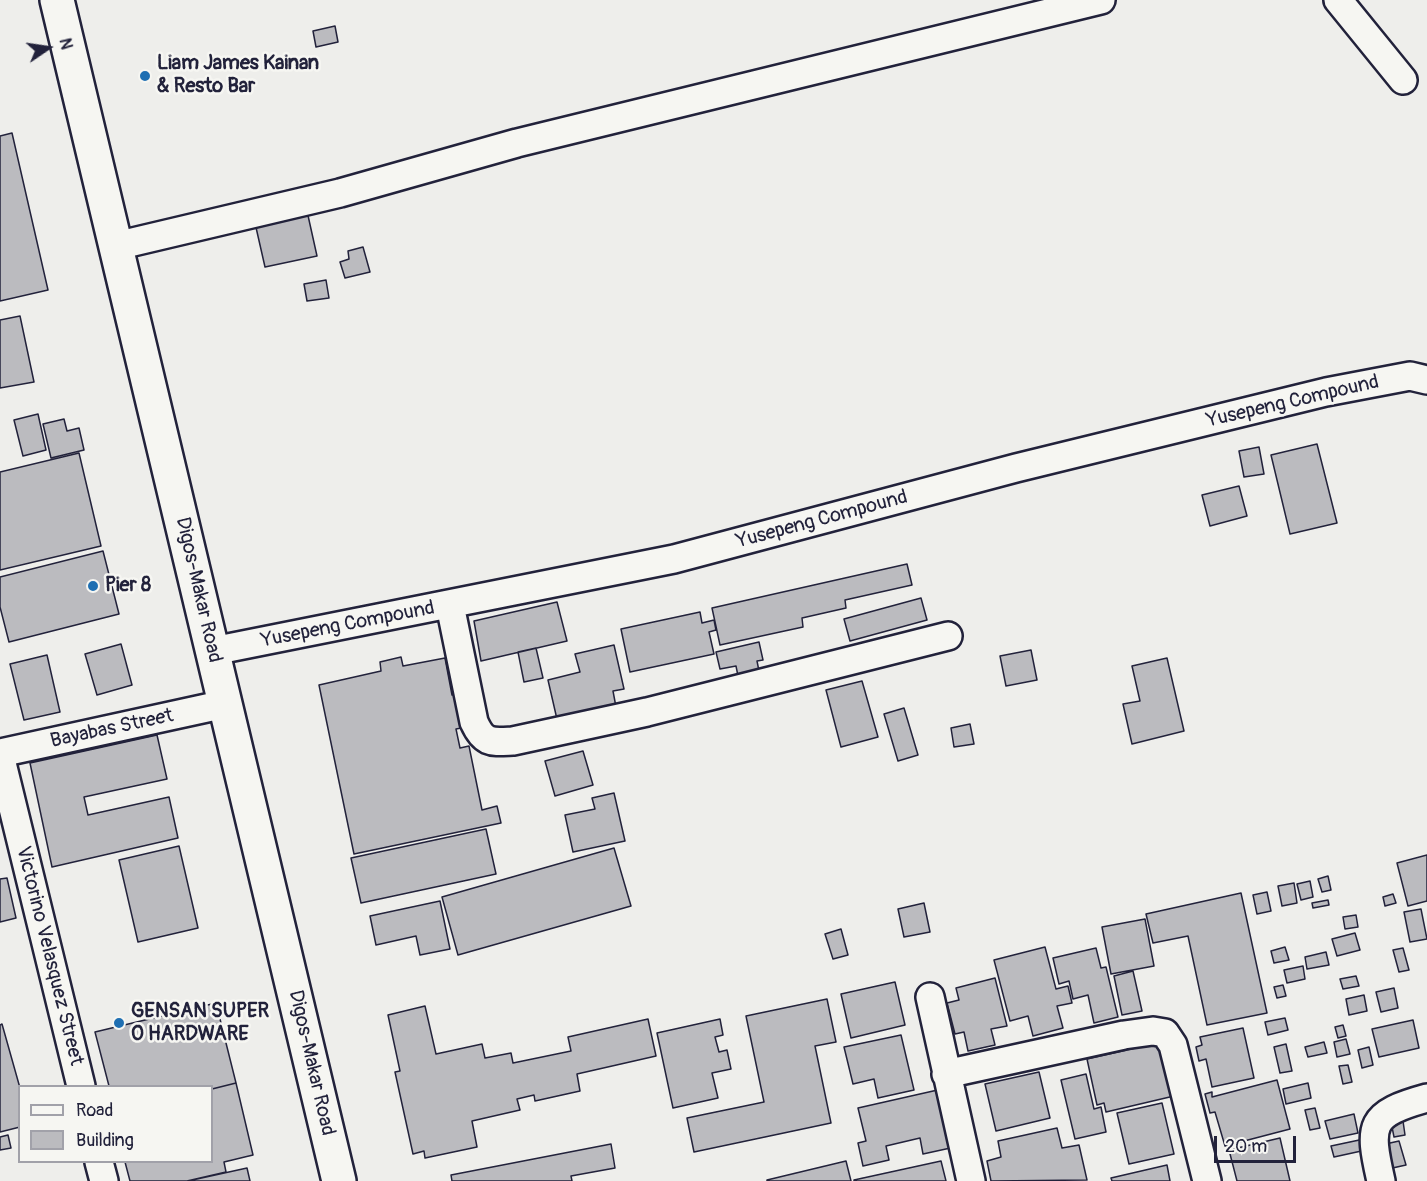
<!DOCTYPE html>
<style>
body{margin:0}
#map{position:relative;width:1427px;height:1181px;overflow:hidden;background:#eeeeeb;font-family:Pangolin,sans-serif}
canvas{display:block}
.legend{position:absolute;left:18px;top:1085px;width:195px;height:78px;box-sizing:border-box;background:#f6f6f2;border:2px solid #a1a1a9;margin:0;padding:8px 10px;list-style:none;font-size:18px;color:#22223b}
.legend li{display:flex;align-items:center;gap:12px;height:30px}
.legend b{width:30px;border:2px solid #a1a1a9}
.north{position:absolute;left:18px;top:18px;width:60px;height:60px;-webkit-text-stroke:4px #f6f6f2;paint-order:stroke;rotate:77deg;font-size:16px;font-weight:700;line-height:24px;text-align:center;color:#22223b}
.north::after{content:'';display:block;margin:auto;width:21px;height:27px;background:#22223b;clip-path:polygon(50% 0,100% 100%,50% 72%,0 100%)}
.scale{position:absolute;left:1214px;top:1136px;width:82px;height:27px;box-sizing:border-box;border:3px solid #22223b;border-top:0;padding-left:8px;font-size:18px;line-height:21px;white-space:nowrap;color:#22223b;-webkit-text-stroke:4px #f6f6f2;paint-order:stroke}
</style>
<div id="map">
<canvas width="1427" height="1181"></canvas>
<ul class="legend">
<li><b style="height:8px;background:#f6f6f2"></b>Road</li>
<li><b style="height:16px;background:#bbbbbf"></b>Building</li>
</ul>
<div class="north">N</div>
<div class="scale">20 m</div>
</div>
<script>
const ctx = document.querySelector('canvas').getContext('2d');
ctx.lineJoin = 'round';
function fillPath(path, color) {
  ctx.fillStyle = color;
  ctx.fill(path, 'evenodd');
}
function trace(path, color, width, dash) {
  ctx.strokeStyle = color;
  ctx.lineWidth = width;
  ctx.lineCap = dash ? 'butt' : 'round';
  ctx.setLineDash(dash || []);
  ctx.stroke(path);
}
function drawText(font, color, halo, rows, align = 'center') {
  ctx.font = font + ' Pangolin,sans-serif';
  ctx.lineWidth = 5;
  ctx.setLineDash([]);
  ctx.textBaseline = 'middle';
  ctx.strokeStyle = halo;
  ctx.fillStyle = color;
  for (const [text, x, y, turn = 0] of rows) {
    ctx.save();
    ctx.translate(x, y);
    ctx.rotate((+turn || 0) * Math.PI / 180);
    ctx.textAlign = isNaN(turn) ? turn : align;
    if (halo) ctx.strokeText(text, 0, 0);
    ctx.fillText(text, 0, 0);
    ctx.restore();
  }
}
const building = new Path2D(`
 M335,26l3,16 -22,5 -3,-16z
 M12,133l36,157 -48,11v-165z
 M307,211l10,45 -52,11 -10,-44z
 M363,247l7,25 -25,6 -5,-16 9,-3 -1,-8z
 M326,280l3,18 -22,3 -3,-17z
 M20,316l14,66 -34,6v-68z
 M38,414l8,36 -23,6 -9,-36z
 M64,419l3,12 12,-3 5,22 -33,8 -8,-34z
 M1317,444l20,79 -47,11 -19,-79z
 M1259,447l5,27 -20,3 -5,-26z
 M79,453l22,93 -101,24v-98z
 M1239,486l8,30 -37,10 -8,-31z
 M103,551l16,63 -110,28 -9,-35v-30z
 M907,564l5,21 -67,15 1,8 -44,10 1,9 -83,18 -8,-37z
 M921,598l6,22 -77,21 -6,-22z
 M557,602l10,39 -86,20 -7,-40z
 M700,612l2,11 12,-3 2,10 -7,2 5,22 -84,18 -9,-43z
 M759,642l4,18 -6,1 3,15 -21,5 -3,-15 -16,3 -4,-17z
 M121,644l11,41 -35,10 -12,-41z
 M614,645l10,44 -11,2 3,16 -57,21 -11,-48 32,-8 -5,-18z
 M536,648l7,30 -19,4 -6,-30z
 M1031,650l6,30 -31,6 -6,-30z
 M47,655l13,57 -36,8 -14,-56z
 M401,657l2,9 42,-8 7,37 7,-1 7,33 -10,2 4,19 9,-2 13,64 15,-4 4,17 -147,31 -35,-169 62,-14 -1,-9z
 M1167,658l17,73 -52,13 -9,-40 17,-3 -8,-35z
 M862,681l16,56 -37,10 -15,-57z
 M904,708l14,47 -20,6 -14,-47z
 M970,724l4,20 -20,3 -3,-19z
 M157,735l10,44 -83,18 4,18 81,-18 9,41 -126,29 -22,-104z
 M583,751l10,34 -38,11 -10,-35z
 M614,793l11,48 -52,11 -8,-37 30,-6 -3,-11z
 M486,829l10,45 -135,29 -10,-45z
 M179,846l19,82 -60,14 -19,-82z
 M614,848l17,58 -173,49 -16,-58z
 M1427,855v46l-19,5 -11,-43z
 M1328,876l3,14 -9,2 -4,-13z
 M7,878l9,40 -16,4v-43z
 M1310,881l3,16 -12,3 -4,-16z
 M1294,883l3,20 -15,3 -4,-20z
 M1267,892l4,19 -14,3 -4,-19z
 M1241,893l26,120 -60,12 -19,-89 -35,7 -7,-29z
 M1393,894l3,9 -11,3 -2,-9z
 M1328,900l1,5 -16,3 -1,-5z
 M440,901l10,48 -30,6 -4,-19 -40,9 -6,-29z
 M924,903l6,29 -26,5 -6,-28z
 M1421,909l6,30 -17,3 -6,-30z
 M1356,915l2,12 -13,2 -2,-12z
 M1145,919l9,47 -43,8 -9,-47z
 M841,929l7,26 -15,4 -8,-25z
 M1355,933l5,17 -23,6 -5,-17z
 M1045,947l11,42 12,-3 4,17 -15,3 6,22 -30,8 -5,-20 -18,5 -16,-61z
 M1285,947l4,13 -15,3 -3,-12z
 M1096,948l5,20 5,-1 12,50 -24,6 -6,-28 -15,4 -4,-18 -10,3 -6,-26z
 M1403,948l6,22 -10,2 -6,-22z
 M1326,952l3,13 -22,4 -2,-12z
 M1303,966l2,13 -18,4 -3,-13z
 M1133,971l9,40 -20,4 -8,-39z
 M1356,976l3,10 -16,3 -3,-10z
 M995,978l12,48 -16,3 4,16 -27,6 -4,-19 -9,2 -8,-31 12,-3 -3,-12z
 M895,982l10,43 -54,13 -10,-44z
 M1283,985l3,11 -9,2 -3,-11z
 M1394,988l4,20 -17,4 -5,-20z
 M1364,995l3,16 -18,4 -3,-16z
 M827,999l9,43 -21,4 16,77 -137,29 -7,-34 77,-16 -18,-86z
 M216,1003l20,80 -24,6 -103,-3 -14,-54z
 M425,1006l11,48 46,-10 3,14 26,-5 2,10 58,-12 -3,-14 80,-18 8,37 -79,18 3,17 -45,10 -1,-6 -17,4 3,11 -48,11 5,26 -52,11 -1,-7 -11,3 -18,-82 5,-1 -12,-56z
 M1285,1018l3,12 -20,5 -3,-13z
 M720,1019l3,16 -8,2 4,15 8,-2 4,19 -19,4 6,25 -45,10 -16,-75z
 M1413,1020l6,28 -40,9 -7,-28z
 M2,1024l18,64v39l-20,5v-107z
 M1343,1025l3,11 -8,2 -3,-11z
 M1243,1028l11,50 -42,9 -6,-28 -7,2 -3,-14 6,-2 -2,-8z
 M901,1035l13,55 -36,8 -4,-19 -21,5 -9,-37z
 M1346,1039l4,15 -13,3 -3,-15z
 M1162,1042l12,54 -68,16 -2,-9 -7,2 -10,-46z
 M1324,1042l3,11 -19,4 -3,-10z
 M1286,1044l6,27 -12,2 -6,-26z
 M1369,1047l4,18 -11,3 -4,-18z
 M1348,1065l4,17 -9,2 -4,-18z
 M1039,1072l11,46 -54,13 -11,-47z
 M1086,1074l8,35 7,-2 5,25 -31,7 -14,-59z
 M1277,1080l13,49 -65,17 -10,-34 -5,1 -5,-19 7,-2v5z
 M236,1083l17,72 -29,7 2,10 -39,9h-57l-5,-19h87v-73z
 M1308,1083l3,15 -25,6 -3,-15z
 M942,1089l13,58 -32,7 -3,-16 -34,8 3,14 -26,6 -5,-23 8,-2 -8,-33z
 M1162,1103l12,51 -45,10 -12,-51z
 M1315,1108l5,20 -10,2 -5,-20z
 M1354,1114l4,19 -28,6 -5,-18z
 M1403,1121l2,14 -11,2 -3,-15z
 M1057,1128l5,20 17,-3 8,35 -96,1 -4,-20 14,-4 -3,-16z
 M8,1135l3,13 -11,2v-13z
 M1280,1138l10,43h-53l-8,-31z
 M1364,1139l2,11 -32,7 -3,-11z
 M1399,1141l7,24 -18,4 -7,-24z
 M611,1144l4,24 -44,8 1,5h-120l-1,-6z
 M846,1161l5,20h-84v-1z
 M941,1161l5,20h-92v-1z
 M1167,1165l3,16h-58l-1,-3z
 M247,1168l3,13h-62z`);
const minor = new Path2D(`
 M1338,0l65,80
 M116,246l224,-53 177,-50 584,-143
 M450,605l24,117c10,22 17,20 39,19l134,-29 301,-76
 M213,651l461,-92 342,-91 310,-76 84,-16 17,4
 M0,753l225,-49
 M0,755l81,331
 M930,997l41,184
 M946,1074l178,-39 29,-4 12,2 8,12 34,136
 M99,1162l5,19
 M1381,1181c-13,-57 -12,-67 46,-83`);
const primary = new Path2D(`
 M57,0l282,1181`);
const markers = [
 [145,76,6,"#1f6fb2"],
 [93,586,6,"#1f6fb2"],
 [119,1023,6,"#1f6fb2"]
];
const poiNames = [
 ["Liam James Kainan",157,64],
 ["& Resto Bar",157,87],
 ["Pier 8",105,586],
 ["GENSAN SUPER",131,1012],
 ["O HARDWARE",131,1035]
];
const streetNames = [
 ["Yusepeng Compound",1293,402,-13],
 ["Yusepeng Compound",822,520,-15],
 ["Digos-Makar Road",198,590,77],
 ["Yusepeng Compound",348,625,-11],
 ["Bayabas Street",112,729,-12],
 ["Victorino Velasquez Street",49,956,76],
 ["Digos-Makar Road",311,1063,77]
];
fillPath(building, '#bbbbbf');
trace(building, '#22223b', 1.5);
trace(minor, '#22223b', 32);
trace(primary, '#22223b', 38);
trace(minor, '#f6f6f2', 27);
trace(primary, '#f6f6f2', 33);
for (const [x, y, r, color] of markers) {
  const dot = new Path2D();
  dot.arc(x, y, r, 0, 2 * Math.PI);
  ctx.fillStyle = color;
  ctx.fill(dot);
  trace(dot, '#f6f6f2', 2);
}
drawText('bold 20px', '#22223b', '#f6f6f2', poiNames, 'left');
drawText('20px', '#22223b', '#f6f6f2', streetNames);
</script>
